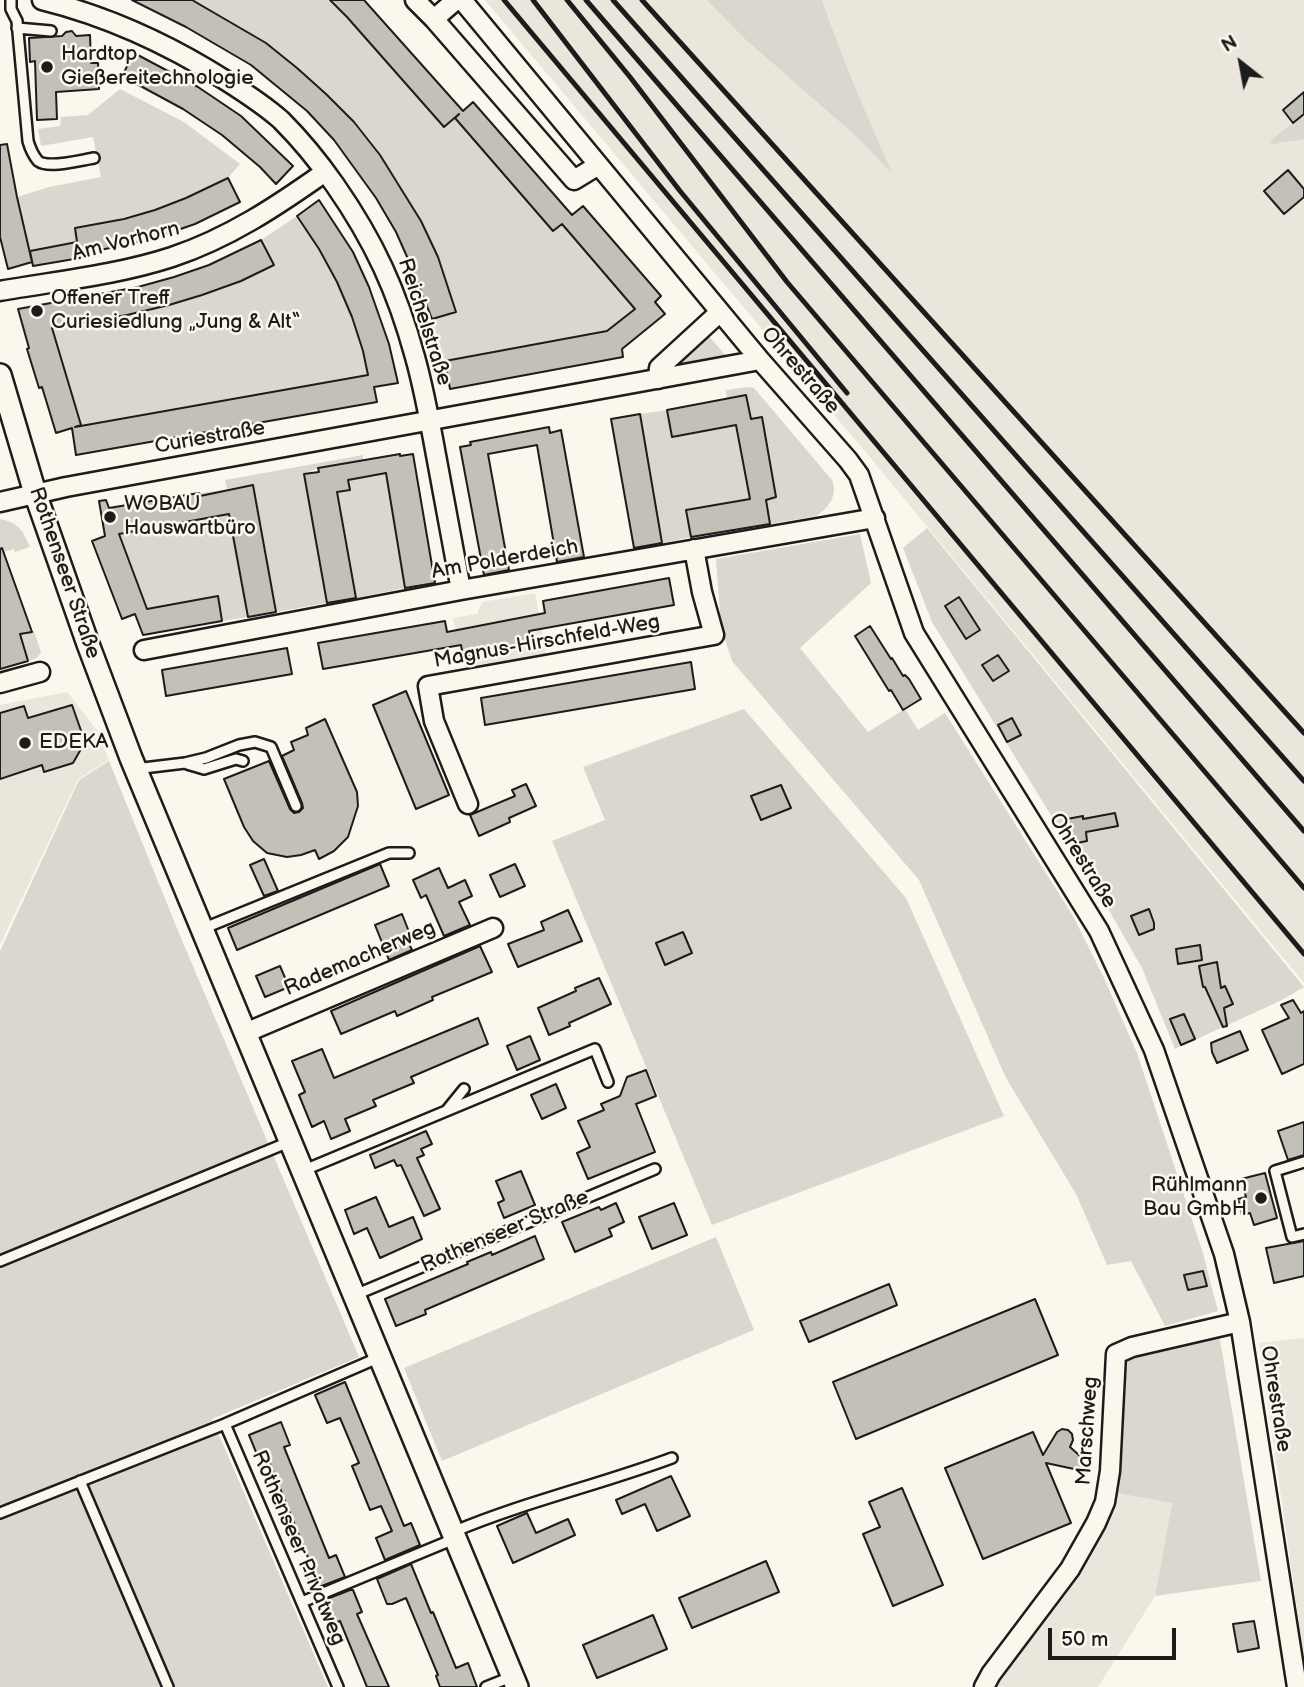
<!DOCTYPE html>
<meta charset="utf-8">
<style>
body{margin:0}
#map{position:relative;width:1304px;height:1687px;overflow:hidden;background:#fbf7ec;font-family:"Balsamiq Sans",sans-serif}
canvas{display:block}
.north{position:absolute;left:1206px;top:28px;width:70px;height:70px;-webkit-text-stroke:5px #fbf7ec;paint-order:stroke;rotate:329deg;font-size:19px;font-weight:700;line-height:28px;text-align:center;color:#1c1c1c}
.north::after{content:'';display:block;margin:auto;width:24px;height:32px;background:#1c1c1c;clip-path:polygon(50% 0,100% 100%,50% 72%,0 100%)}
.scale{position:absolute;left:1048px;top:1628px;width:128px;height:32px;box-sizing:border-box;border:4px solid #1c1c1c;border-top:0;padding-left:9px;font-size:21px;line-height:24px;white-space:nowrap;color:#1c1c1c;-webkit-text-stroke:5px #fbf7ec;paint-order:stroke}
</style>
<div id="map">
<canvas width="1304" height="1687"></canvas>
<div class="north">N</div>
<div class="scale">50 m</div>
</div>
<script>
const ctx = document.querySelector('canvas').getContext('2d');
ctx.lineJoin = 'round';
function fillPath(path, color) {
  ctx.fillStyle = color;
  ctx.fill(path, 'evenodd');
}
function trace(path, color, width, dash) {
  ctx.strokeStyle = color;
  ctx.lineWidth = width;
  ctx.lineCap = dash ? 'butt' : 'round';
  ctx.setLineDash(dash || []);
  ctx.stroke(path);
}
function drawText(font, color, halo, rows, align = 'center') {
  ctx.font = font + ' "Balsamiq Sans",sans-serif';
  ctx.lineWidth = 5;
  ctx.setLineDash([]);
  ctx.textBaseline = 'middle';
  ctx.strokeStyle = halo;
  ctx.fillStyle = color;
  for (const [text, x, y, turn = 0] of rows) {
    ctx.save();
    ctx.translate(x, y);
    ctx.rotate((+turn || 0) * Math.PI / 180);
    ctx.textAlign = isNaN(turn) ? turn : align;
    if (halo) ctx.strokeText(text, 0, 0);
    ctx.fillText(text, 0, 0);
    ctx.restore();
  }
}
const built = new Path2D(`
 M485,0h819v983l-431,-522z
 M535,593l12,67 -80,13 -14,-55 24,-4 5,-12z
 M67,692l30,38 12,30 -31,19 -78,166v-240z
 M1304,1338v319l-45,-314z
 M1116,1493l56,10 -17,93 -57,91h-107l100,-140z`);
const green = new Path2D(`
 M192,0h138l17,17 97,110 10,-9 99,113 9,-7 73,85 -20,16 1,4 -171,32 -13,-42 24,-8c-6,-18 -11,-37 -19,-55 -47,-113 -136,-201 -245,-256z
 M707,0h115c20,59 45,116 70,173l-36,-37 -112,-98z
 M120,89l64,33 56,42 -12,14 -42,20 -31,12 -61,15 -17,17 -47,9 -13,-54 32,-10 52,-10 -8,-40 -52,9 -3,-17 22,-3 1,-9 27,-2z
 M1304,114v25l-32,5 -2,-3z
 M297,216c35,53 58,96 72,159l-288,51 -29,-98c25,-4 50,-8 75,-13 39,-8 77,-20 114,-34l20,-41z
 M707,334l20,23 -49,7 -1,-2z
 M748,387l6,1 78,92c6,15 -3,28 -16,36l-46,8 -4,-24 10,-4 -14,-79 -11,2 -24,-20 -1,-9z
 M668,410l5,27 63,-12 14,74 -63,11 4,27 -29,6 -22,-129z
 M363,455v6l-45,7 -14,7 23,128 -51,9 -23,-127 -26,4 -2,-9z
 M386,473l19,115 -49,10 -19,-106 12,-2 -1,-10z
 M224,490l24,127 -26,4 -5,-24 -70,12 -28,-75 84,-15 -4,-26z
 M0,519c19,4 23,11 30,28l-15,5 -1,-3 -14,4z
 M927,528l377,459 -24,14 -105,48 -33,-81 -40,-70 -170,-276 -29,-74z
 M860,534l11,49 -71,65 68,84 37,-23 13,21 27,-17 128,203 31,62 33,75 65,197 16,61 -53,15 -34,-65 -24,4 -31,-71 -70,-116 -87,-198 -187,-219 -11,-34 -5,-68z
 M34,631l7,21 -4,6 -9,3 -8,-27z
 M744,709l162,189 98,218 -292,109 -160,-384 53,-21 -22,-53z
 M109,761l72,177 178,419 -147,62 116,268h-328v-736l79,-171z
 M716,1237l38,93 -312,131 -38,-93z
 M1219,1334l42,247 -106,15 17,-93 -56,-10 7,-135z`);
const building = new Path2D(`
 M132,0h60l74,43 31,25 29,26 28,28 26,33 41,66 17,36 18,55 -24,7 -20,-51 -16,-36 -20,-34 -42,-58 -27,-29 -56,-46 -65,-38z
 M330,0h34l99,111 10,-9 99,113 11,-9 78,90 -6,6 10,12 -43,35 1,8 -173,32 -5,-28 162,-30 28,-22 -73,-85 -9,7 -98,-113 4,-4 -15,13 -97,-110z
 M72,31l4,5 14,-1 1,28h7l1,26 -43,3 1,27 -20,1 -2,-59 -5,1 -1,-24 33,-2 4,-4z
 M134,53l64,34 43,29 52,50 -17,18 -16,-17 -38,-32 -39,-26 -61,-33z
 M1304,92v22l-11,9 -10,-13z
 M7,144l10,53 15,65 -24,7 -8,-32v-92z
 M1288,170l16,19v8l-20,17 -20,-23z
 M228,178l12,24 -45,22 -32,11 -32,9 -52,10 1,4 -47,8 -3,-15 47,-9 -2,-14 49,-9 31,-9 31,-12z
 M319,200l34,52 16,35 20,57 9,39 -24,4 3,15 -301,53 -4,-27 -16,5 -14,-46 -3,1 -12,-39 2,-1 -11,-39 120,-22 36,-10 35,-12 52,-25 13,25 -33,16 -39,14 -33,10 -42,10 -75,13 29,97 -6,2 293,-52 -5,-24 -11,-34 -15,-35 -18,-33 -22,-33z
 M746,395l5,24 11,-2 14,80 -10,3 4,24 -79,13 -5,-27 64,-11 -14,-74 -64,12 -5,-27z
 M640,414l22,129 -28,5 -23,-129z
 M549,427l1,6 11,-3 23,127 -27,5 -20,-117 -49,9 21,116 -25,5 -24,-128 11,-2 -1,-3z
 M400,454v2l13,-2 22,129 -30,5 -19,-115 -38,7 2,10 -13,2 19,106 -29,5 -23,-129 15,-2 -1,-4z
 M253,485l23,127 -28,5 -19,-103 -110,20 28,75 71,-13 4,25 -79,14 -8,-21 -13,5 -30,-78 13,-5 -6,-35 7,-1 3,8 90,-15 1,3z
 M2,548l30,84 -12,2 8,27 -28,8v-120z
 M669,578l5,27 -145,26 3,12 -69,14 -2,-12 -138,24 -5,-26 127,-22 2,11 98,-19 -2,-12z
 M959,597l21,33 -14,9 -21,-33z
 M870,626l21,33 1,-1 11,18 2,-1 4,4 12,20 -18,11 -12,-20 -2,1 -34,-55z
 M287,648l5,26 -126,22 -4,-26z
 M998,655l11,16 -16,10 -11,-16z
 M691,662l4,27 -210,36 -4,-27z
 M406,691l43,104 -33,14 -43,-104z
 M72,705l13,37 -12,21 -29,9 -2,-7 -42,14v-66l24,-7 4,12z
 M1012,718l9,17 -14,7 -9,-17z
 M325,719l32,73 1,14 -10,31 -14,14 -15,8 -4,-9 -14,5 -14,2 -20,-4 -14,-12 -9,-14 -20,-48 45,-18 21,48 4,4 5,-1 4,-4 -1,-5 -20,-47 12,-6 -3,-8 17,-7 -2,-7z
 M526,784l10,22 -27,12 1,4 -31,14 -9,-21 45,-19 -3,-6z
 M781,785l10,23 -30,12 -10,-24z
 M1115,813l3,13 -32,6 1,9 -15,3 -5,-25 16,-3v3z
 M264,859l14,32 -14,5 -14,-31z
 M380,864l9,22 -152,64 -9,-22z
 M515,864l10,22 -25,11 -10,-22z
 M439,868l9,20 17,-8 7,16 -13,6 11,23 -26,11 -18,-41 -5,3 -8,-18z
 M1149,909l5,14v6l-15,6 -8,-19z
 M568,910l14,31 -64,26 -10,-23 36,-14 -3,-8z
 M402,914l9,23 -4,2 5,11 -23,10 -14,-35z
 M683,932l9,21 -27,12 -9,-22z
 M1200,945l2,15 -24,4 -2,-15z
 M480,946l12,26 -60,25 1,3 -36,16 -2,-5 -54,23 -10,-23z
 M1217,962l4,26 4,-2 8,18 -9,4 3,18 -4,1 -18,-40h-2l-4,-21z
 M280,966l9,21 -24,10 -9,-21z
 M599,978l12,26 -42,19 1,3 -21,9 -11,-27 38,-17 -1,-3z
 M1293,1000l8,13 3,-2v53l-22,10 -20,-44 27,-12 -8,-13z
 M1184,1014l11,25 -14,6 -11,-26z
 M478,1018l10,26 -77,33 3,6 -41,17 3,6 -31,13 5,12 -19,8 -7,-18 -12,6 -13,-32 6,-3 -13,-31 30,-12 12,29z
 M1240,1031l8,19 -31,13 -5,-11 -1,-9z
 M530,1036l10,24 -23,10 -10,-24z
 M646,1070l10,26 -20,8 19,48 -67,27 -11,-26 13,-6 -12,-26 26,-11 -3,-6 19,-8 7,-19z
 M556,1084l10,24 -24,11 -11,-24z
 M1304,1122v33l-16,5 -10,-29z
 M426,1131l6,13 -11,5 3,6 -7,3 23,51 -16,7 -23,-51 -4,1 -3,-6 -19,8 -5,-13z
 M521,1171l14,34 -31,13 -6,-15 6,-3 -8,-19z
 M1265,1173l12,45 -23,7 -4,-12 -8,2 -4,-16 8,-2 -5,-18z
 M376,1197l13,30 24,-10 9,22 -42,19 -13,-30 -13,6 -9,-24z
 M616,1203l8,19 -15,7 3,7 -37,16 -13,-30 37,-15 2,3z
 M674,1203l13,32 -35,14 -13,-32z
 M535,1236l9,23 -119,51 1,4 -30,12 -11,-27 83,-35 -1,-2 24,-10 1,3z
 M1304,1241v35l-30,7 -8,-35z
 M1203,1271l4,15 -19,4 -4,-15z
 M889,1284l8,21 -88,37 -9,-21z
 M1035,1299l23,56 -202,84 -23,-57z
 M345,1382l59,144 7,-3 9,22 -35,15 -9,-22 16,-7 -11,-25 -11,4 -18,-44 7,-3 -19,-45 -13,5 -12,-28z
 M281,1422l9,23 -6,2 45,111 7,-3 9,22 -31,12h-2l-8,-21 7,-3 -45,-111 -8,3 -9,-22z
 M1062,1429l6,1 4,4 1,6 -3,7 10,9 2,8 -3,4 -5,1 -28,-6 25,60 -88,36 -38,-91 88,-36 10,23 14,-23z
 M671,1476l19,40 -33,15 -12,-27 -23,10 -6,-14z
 M902,1488l41,97 -50,21 -30,-72 17,-7 -11,-25z
 M527,1513l9,20 32,-14 7,16 -62,28 -16,-37z
 M766,1561l13,31 -87,36 -13,-30z
 M411,1564l20,49 2,-1 23,56 12,-5 9,24h-37l-4,-11 2,-1 -32,-77 -14,6h-5l-10,-25z
 M350,1590h3l9,22 -5,2 32,73h-22l-27,-66 -11,5 -10,-24z
 M653,1615l14,34 -70,29 -14,-33z
 M1254,1621l5,27 -21,4 -5,-28z`);
const service = new Path2D(`
 M11,0v9l6,12 11,120c2,7 5,14 10,20 10,8 43,-1 56,-3
 M17,28l34,3
 M187,764l17,5 32,-10 7,2
 M135,769l50,-6 21,-5 33,-13 16,-3 16,5 25,59
 M202,929l187,-76h20
 M447,1110l17,-21
 M1304,1162l-29,9 17,66 12,-3
 M302,1171l293,-122 13,33
 M0,1261l289,-119
 M355,1295l300,-126
 M225,1424l113,263
 M80,1481l88,206
 M0,1513l225,-89 155,-67
 M453,1532c71,-30 146,-47 219,-74
 M302,1602l152,-63
 M486,1687l25,-10`);
const minor = new Path2D(`
 M42,0c65,16 126,44 183,80 19,12 39,25 56,40 20,20 38,42 54,65 39,56 62,106 80,172 9,32 15,65 21,98 8,45 17,90 25,135
 M415,0l19,19 140,161 23,-14
 M462,0l298,360 88,100 11,15 55,158 185,298 55,119 70,204 16,68 57,365
 M434,19l22,-19
 M0,291c57,-10 117,-16 172,-34 57,-19 105,-51 153,-85
 M658,379l1,-11 61,-56
 M0,502l66,-15 694,-127
 M144,650l317,-60 414,-72
 M0,683l40,-11
 M468,804l-34,-83 -6,-35 286,-51 -12,-43 -8,-43
 M245,1033l248,-105
 M984,1687l7,-13 79,-105 26,-46 9,-21 5,-31 6,-117 16,-7 108,-25`);
const tertiary = new Path2D(`
 M0,375l35,118 53,151 43,114 386,929`);
const rail = new Path2D(`
 M504,0l800,954
 M533,0l147,191 167,202
 M567,0l63,77 157,205 517,606
 M586,0l718,831
 M613,0l691,781
 M642,0l662,733`);
const markers = [
 [47,67,7,"#1c1c1c"],
 [37,311,7,"#1c1c1c"],
 [110,517,7,"#1c1c1c"],
 [25,743,7,"#1c1c1c"],
 [1261,1198,7,"#1c1c1c"]
];
const poiNames = [
 ["Hardtop",61,55],
 ["Gießereitechnologie",61,79],
 ["Offener Treff",51,299],
 ["Curiesiedlung „Jung & Alt“",51,323],
 ["WOBAU",124,505],
 ["Hauswartbüro",124,529],
 ["EDEKA",39,743],
 ["Rühlmann",1247,1186,"right"],
 ["Bau GmbH",1247,1210,"right"]
];
const streetNames = [
 ["Am Vorhorn",126,242,-14],
 ["Reichelstraße",424,322,72],
 ["Ohrestraße",800,371,49],
 ["Curiestraße",210,438,-10],
 ["Am Polderdeich",505,560,-10],
 ["Rothenseer Straße",64,573,71],
 ["Magnus-Hirschfeld-Weg",547,642,-10],
 ["Ohrestraße",1082,861,58],
 ["Rademacherweg",360,959,-23],
 ["Rothenseer Straße",505,1232,-23],
 ["Ohrestraße",1275,1399,81],
 ["Marschweg",1088,1431,-86],
 ["Rothenseer Privatweg",298,1548,67]
];
fillPath(built, '#eae6dc');
fillPath(green, '#dad7ce');
fillPath(building, '#c3c0b8');
trace(building, '#1c1c1c', 2);
trace(service, '#1c1c1c', 14);
trace(minor, '#1c1c1c', 23);
trace(tertiary, '#1c1c1c', 26);
trace(service, '#fbf7ec', 9);
trace(minor, '#fbf7ec', 18);
trace(tertiary, '#fbf7ec', 21);
trace(rail, '#1c1c1c', 5);
for (const [x, y, r, color] of markers) {
  const dot = new Path2D();
  dot.arc(x, y, r, 0, 2 * Math.PI);
  ctx.fillStyle = color;
  ctx.fill(dot);
  trace(dot, '#fbf7ec', 2.5);
}
drawText('21px', '#1c1c1c', '#fbf7ec', poiNames, 'left');
drawText('21px', '#1c1c1c', '#fbf7ec', streetNames);
</script>
